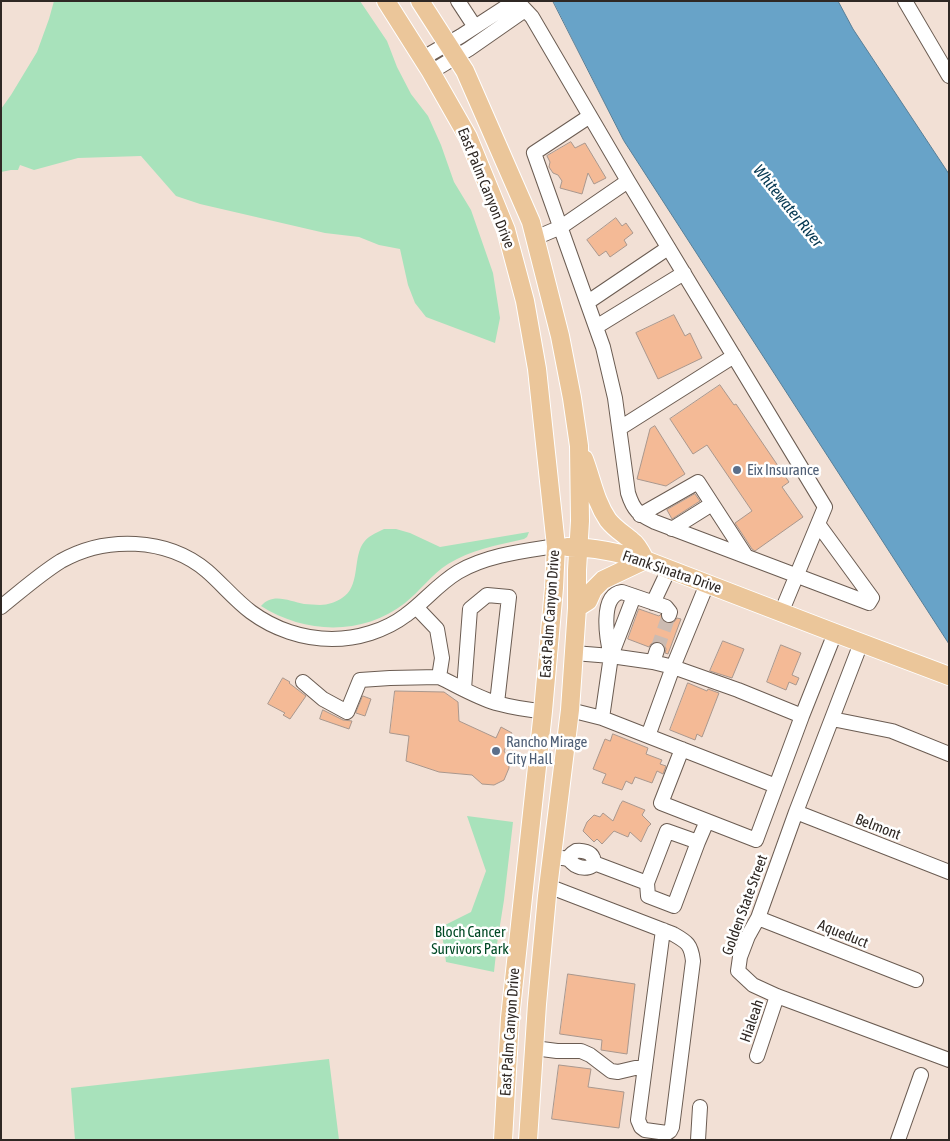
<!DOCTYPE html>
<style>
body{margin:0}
#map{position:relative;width:950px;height:1141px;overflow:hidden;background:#f2e0d5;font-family:"Asap Condensed",sans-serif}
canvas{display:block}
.frame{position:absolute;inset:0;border:2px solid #2f2824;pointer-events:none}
</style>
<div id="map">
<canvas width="950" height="1141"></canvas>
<div class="frame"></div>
</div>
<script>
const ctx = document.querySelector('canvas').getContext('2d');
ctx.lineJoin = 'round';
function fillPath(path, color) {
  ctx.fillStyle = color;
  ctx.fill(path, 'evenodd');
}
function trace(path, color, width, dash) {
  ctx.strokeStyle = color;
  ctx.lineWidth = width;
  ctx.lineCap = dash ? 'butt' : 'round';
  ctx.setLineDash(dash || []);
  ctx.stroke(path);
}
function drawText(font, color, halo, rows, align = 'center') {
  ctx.font = font + ' "Asap Condensed",sans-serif';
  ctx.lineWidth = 5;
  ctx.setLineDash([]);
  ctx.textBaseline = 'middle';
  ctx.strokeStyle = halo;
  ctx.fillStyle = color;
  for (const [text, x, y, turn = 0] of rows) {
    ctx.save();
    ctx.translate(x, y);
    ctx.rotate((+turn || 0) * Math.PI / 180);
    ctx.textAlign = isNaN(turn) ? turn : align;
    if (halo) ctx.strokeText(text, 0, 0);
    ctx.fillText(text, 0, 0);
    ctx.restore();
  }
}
const green = new Path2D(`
 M54,1h306l27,40 10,26 14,27 17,22 13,29 13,37 17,28 22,63 7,45 -5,25 -69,-26 -11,-14 -7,-18 -8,-36 -21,-4 -20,-8 -34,-4 -125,-29 -24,-8 -35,-40 -63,2 -44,12 -14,-5 -2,5h-7l-10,2v-63l10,-14 26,-43 12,-33z
 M384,529h12l14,4 30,14 89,-15 -2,5 -3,2c-26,6 -54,11 -76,25 -17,11 -28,27 -43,39 -42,33 -100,31 -144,3 11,-14 29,-5 43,-2 5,0 11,1 16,1 8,0 16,-3 22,-7 18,-11 11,-37 20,-53 5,-9 14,-12 22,-16z
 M467,816l46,6 -9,78 -7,44 -3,28 -48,-10 -5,-35 30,-15 15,-41z
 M329,1059l10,81h-264l-4,-52z`);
const water = new Path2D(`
 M553,1h285l15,28 96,145v470l-325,-503z`);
const building = new Path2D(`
 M571,142l4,6 10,-5 21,35 -12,6 -6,-11 -6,21 -22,-6 2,-7 -4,-6 -5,-2 -4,-6 1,-5 -3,-6z
 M616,218l6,8 4,-3 7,10 -9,7 3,5 -17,12 -4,-6 -7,5 -12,-16z
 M674,315l11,21 5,-3 12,25 -44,21 -22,-46z
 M720,385l14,20 2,-1 53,78 -7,5 21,30 -48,34 -3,-2 -17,-26 17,-12 -45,-66 -14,9 -23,-35z
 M655,426l30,48 -19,12 -29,-7 13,-50z
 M695,494l5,7 -28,18 -5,-9z
 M639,609l20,7 2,-2 1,6 5,3 3,1 4,-2 3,-4 4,1 -13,35 -3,-1 1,-4 -2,-4 -4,-3h-5l-4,2 -2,3 -21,-8z
 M723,641l21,8 -12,29 -22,-7z
 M781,645l20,8 -9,22 7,3 -3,7 -7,-3 -3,8 -19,-8z
 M283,678l7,4 -1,1 17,13 -16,23 -7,-4 2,-2 -17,-9z
 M688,683l19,8 1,-2 11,4 -17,44 -5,-3 -2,6 -25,-10z
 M395,691l49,1 14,10 1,19 37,17 5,-11 11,6 -8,18 5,8v9l-5,12 -10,5 -12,-1 -10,-9 -33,-3 -33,-11 3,-25 -19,-3z
 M363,696l8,3 -6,17 -9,-3z
 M323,710l20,10 9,1 -3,8 -29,-10z
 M613,734l35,14 -2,6 16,6 -2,4 6,2 -3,8 -6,-3 -5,12 -17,-6 -3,7 -6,-3 -4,9 -20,-7 4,-9 -13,-5 12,-30 5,2z
 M623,801l22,9 -3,5 9,9 -3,3 -7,15 -11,-10 -2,5 -14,-6 -12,13 -5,-5 -3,3 -11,-11 4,-9 7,-7 6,2 3,-4 10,8 7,-16z
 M568,974l67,10 -8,70 -26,-4 1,-10 -42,-6z
 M559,1065l32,4 -3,18 36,5 -5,36 -67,-9z`);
const minorTunnel = new Path2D(`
 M657,650l12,-35`);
const minor = new Path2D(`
 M458,1l17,26
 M517,1l15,16 96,164 197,326 -44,106
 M905,1l44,75
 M423,58l38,-22 54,-35
 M431,72l38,-23 56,-39
 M590,116l-56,37 69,194 12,51 13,95c6,19 11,21 27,29l214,81 3,-5 -54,-74
 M535,238l26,-11 67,-46
 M588,302l80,-54
 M596,327l88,-54
 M620,428l114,-72
 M640,515l58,-33 48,74
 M672,529l40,-25
 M653,603l16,-34
 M1,607c20,-16 39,-33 60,-46 44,-25 106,-24 146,10 15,13 28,29 44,41 23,17 52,27 81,27 25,0 53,-8 74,-24 18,-13 32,-31 52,-43 29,-17 66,-21 98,-26
 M416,607l21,22 5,29 -3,19c19,9 37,20 57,26 15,4 31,7 47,8
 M861,643l-65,169 -38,106 -10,18 -8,21 -2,14 15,14 24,11 172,64
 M574,653l37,3 -9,62
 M611,656l42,6 20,5 65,23 64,26 33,-83
 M611,656c-4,-16 -12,-61 11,-64l44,15 4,5 -1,3
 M611,656l23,-60
 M653,662l4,-12
 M303,682l20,17 24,13 13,-32 30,-2 49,-1
 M464,689l6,-80 17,-14 22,2 -12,106
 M570,710l32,8 174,68
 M832,719l60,12 57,23
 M648,736l25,-69 34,-83
 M682,749l-21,54 95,37 46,-124
 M796,812l153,60
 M551,858c5,0 12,-1 16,1 4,1 6,6 10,7 6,3 20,3 16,-8 -2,-6 -11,-8 -17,-7 -4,2 -6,5 -9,8
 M594,863l53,20 20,-52 31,11 9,-21
 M647,883l1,13 26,10 24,-64
 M548,886l125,48c14,8 18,10 20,27l-21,166 -2,4 -3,2 -22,-3 -4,-3 -3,-7 25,-190
 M758,918l158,62
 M534,1048l23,3h24l9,4 21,16 7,1 17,-4h10
 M757,1056l20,-60
 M698,1140l2,-33
 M898,1140l23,-65`);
const major = new Path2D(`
 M386,1l45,71 37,65 38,93 19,71 12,68 19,177 -2,42 -11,123 -33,307 -7,122
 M420,1l45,70 66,151 29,114 12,62 7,48 1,75 -3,49v38l-7,102 -23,186 -10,108 -9,136
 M584,459c8,21 11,42 24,61 7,9 16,14 24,21 6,4 10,13 13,19
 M567,547c27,0 52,6 78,13l190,73 114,43
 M577,608l11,-7 5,-11 10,-10 42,-20`);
const markers = [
 [737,470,5,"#5c6f8a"],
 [496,751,5,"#5c6f8a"]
];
const streetNames = [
 ["East Palm Canyon Drive",486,188,68],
 ["Frank Sinatra Drive",672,572,19],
 ["East Palm Canyon Drive",550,614,-86],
 ["Belmont",878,827,21],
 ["Golden State Street",745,905,-70],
 ["Aqueduct",843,934,22],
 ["Hialeah",752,1021,-71],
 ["East Palm Canyon Drive",510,1032,-86]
];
const serviceNames = [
 ["Eix Insurance",747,470],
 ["Rancho Mirage",506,742],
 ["City Hall",506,759]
];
const parkNames = [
 ["Bloch Cancer",470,932],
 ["Survivors Park",470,949]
];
const waterNames = [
 ["Whitewater River",788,206,51]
];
fillPath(green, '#a8e2bb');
fillPath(water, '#68a3c8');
trace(water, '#577e97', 1);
fillPath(building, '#f4ba96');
trace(building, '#a9978d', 1);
trace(minorTunnel, '#cbbbb2', 14, [14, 7]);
trace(minor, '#6b5c52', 16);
trace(major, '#fff', 20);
trace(minor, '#fff', 14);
trace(major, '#ebc69a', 18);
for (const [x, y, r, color] of markers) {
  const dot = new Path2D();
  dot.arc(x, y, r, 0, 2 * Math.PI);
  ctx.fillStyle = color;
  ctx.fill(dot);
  trace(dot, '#fff', 2);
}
drawText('15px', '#2f2824', '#fff', streetNames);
drawText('15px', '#4e5e75', '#fff', serviceNames, 'left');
drawText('15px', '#004925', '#fff', parkNames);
drawText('italic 16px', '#043751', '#fff', waterNames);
</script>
